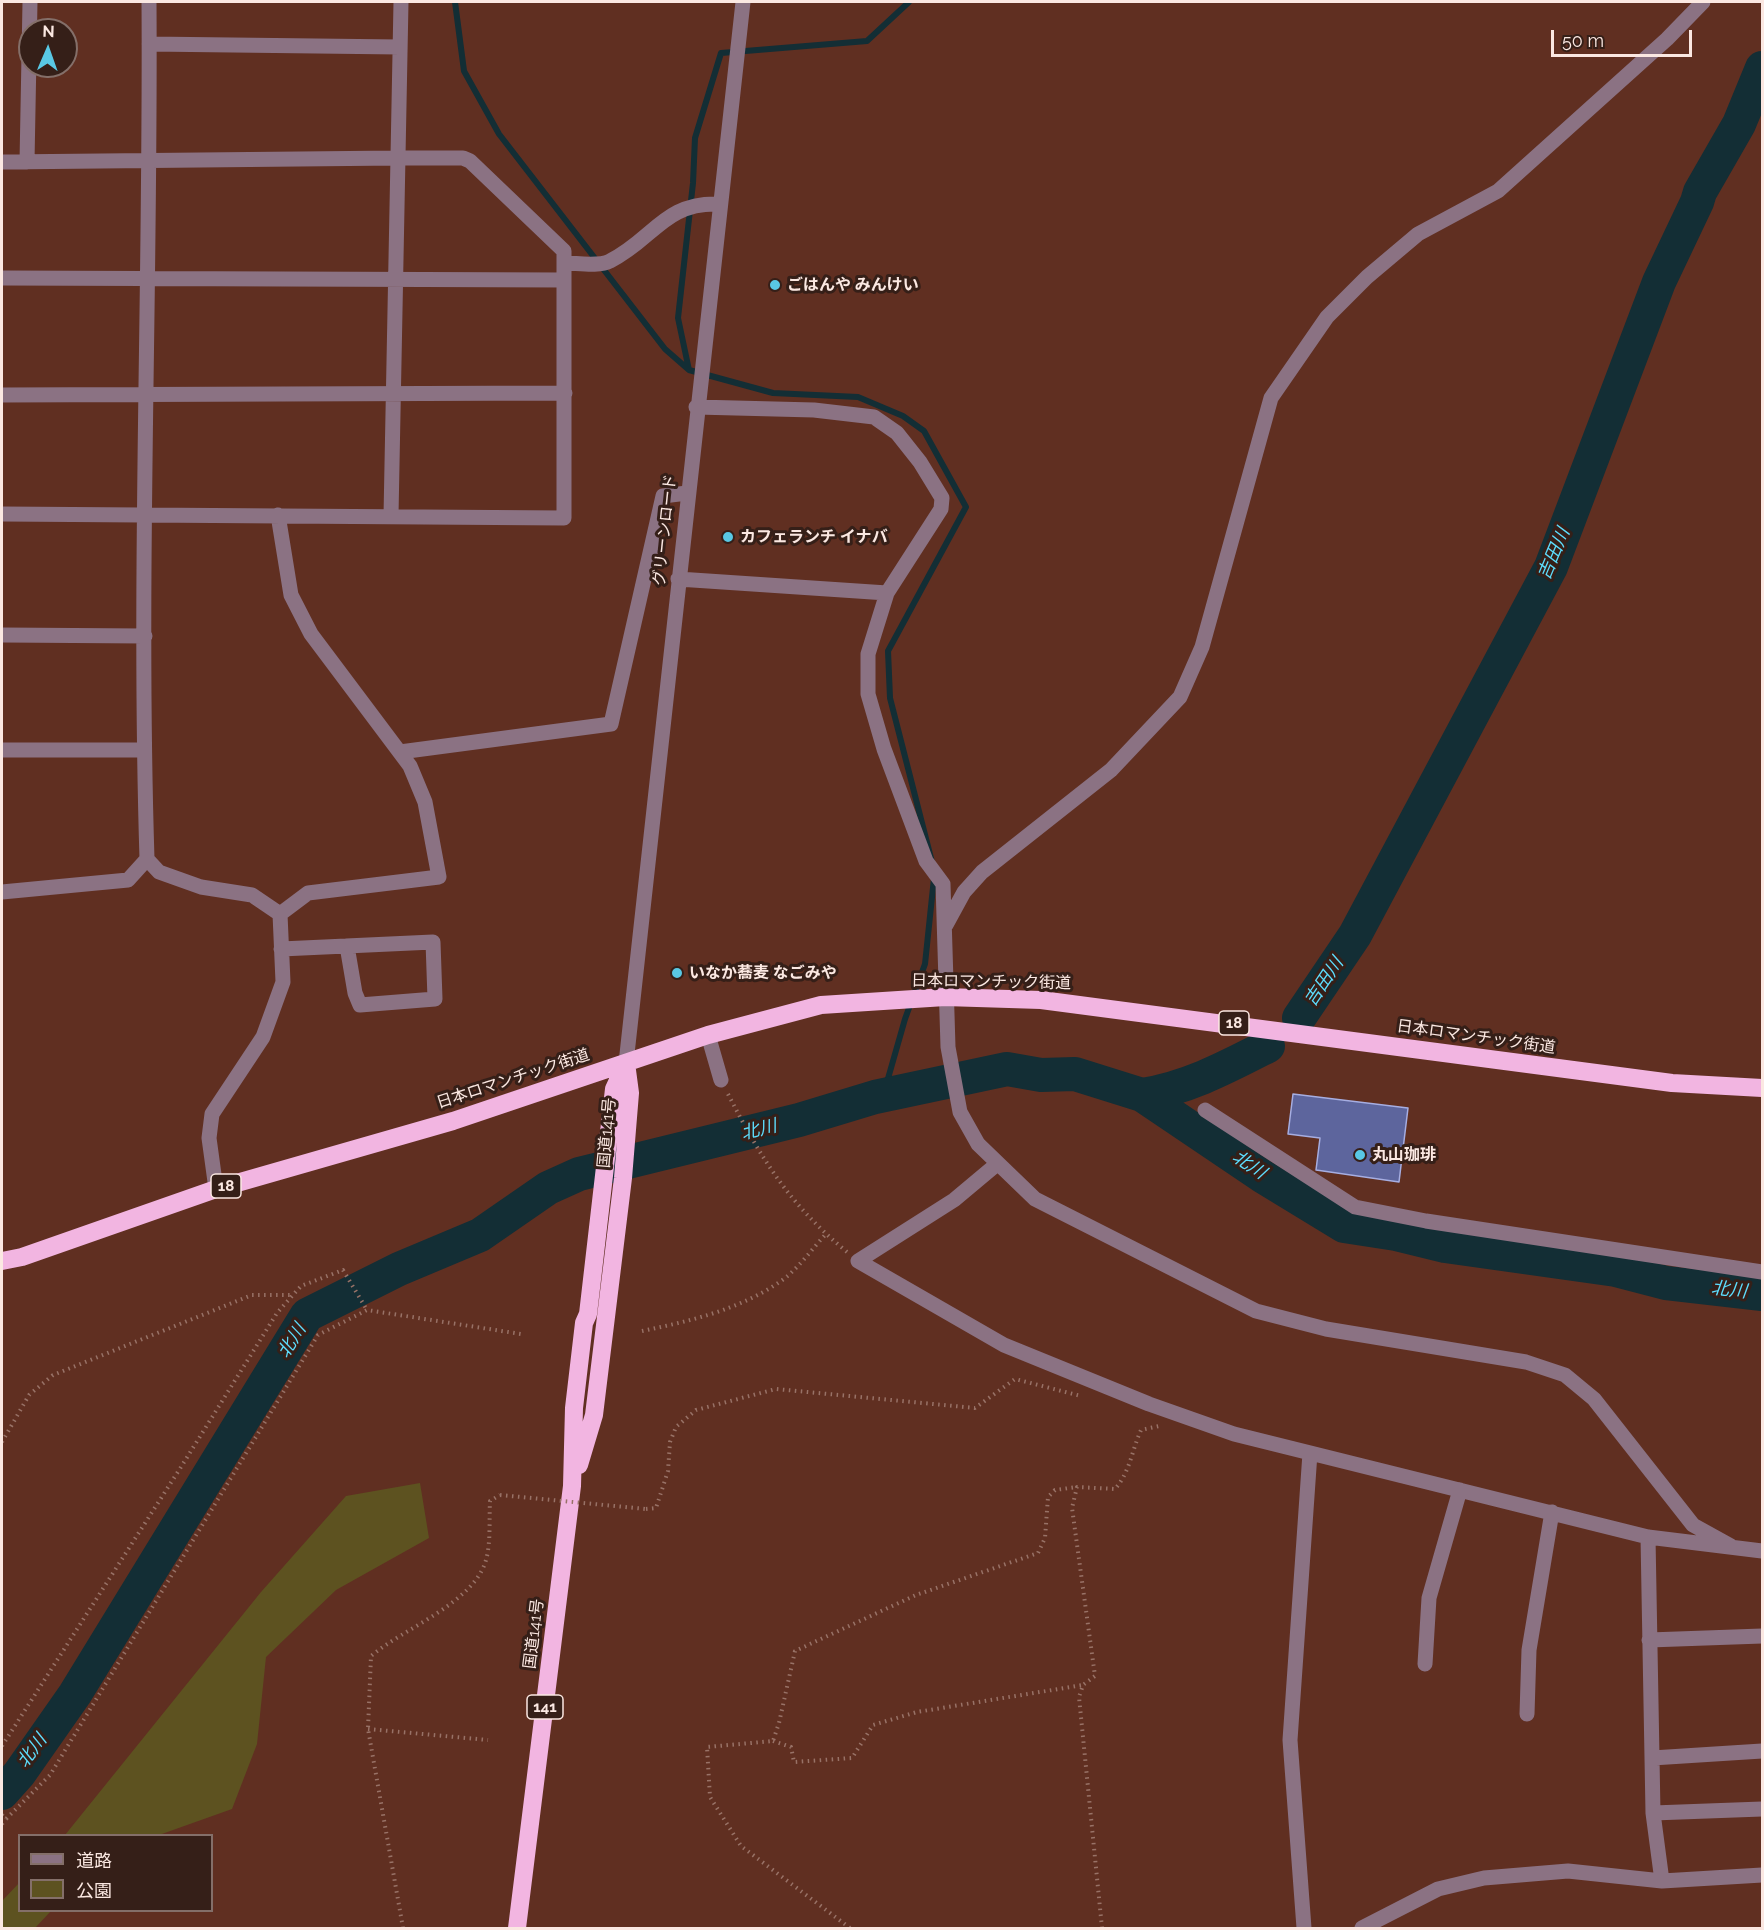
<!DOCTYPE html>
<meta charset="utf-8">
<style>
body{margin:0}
#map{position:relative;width:1764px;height:1930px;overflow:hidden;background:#602f21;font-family:Raleway,"Noto Sans JP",sans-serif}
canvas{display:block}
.frame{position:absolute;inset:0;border:3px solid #fbe8e2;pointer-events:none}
.legend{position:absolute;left:18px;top:1834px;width:195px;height:78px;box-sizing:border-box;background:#351f18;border:2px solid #846f69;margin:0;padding:8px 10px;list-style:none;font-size:18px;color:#fbe8e2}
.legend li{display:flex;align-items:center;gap:12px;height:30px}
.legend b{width:30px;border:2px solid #846f69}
.north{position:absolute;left:18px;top:18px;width:60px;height:60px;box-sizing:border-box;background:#351f18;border:2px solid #846f69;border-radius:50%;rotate:2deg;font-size:16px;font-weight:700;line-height:24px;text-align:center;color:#fbe8e2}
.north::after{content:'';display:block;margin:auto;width:21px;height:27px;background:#59c8e4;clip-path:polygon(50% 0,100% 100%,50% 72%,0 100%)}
.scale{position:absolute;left:1551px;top:30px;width:141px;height:27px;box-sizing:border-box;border:3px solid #fbe8e2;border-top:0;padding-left:8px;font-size:18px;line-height:21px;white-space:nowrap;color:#fbe8e2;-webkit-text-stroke:4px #351f18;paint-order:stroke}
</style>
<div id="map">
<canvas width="1764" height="1930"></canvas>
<div class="frame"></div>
<ul class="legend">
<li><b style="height:8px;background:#8b7283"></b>道路</li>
<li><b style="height:16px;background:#5d5220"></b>公園</li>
</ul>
<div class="north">N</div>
<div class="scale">50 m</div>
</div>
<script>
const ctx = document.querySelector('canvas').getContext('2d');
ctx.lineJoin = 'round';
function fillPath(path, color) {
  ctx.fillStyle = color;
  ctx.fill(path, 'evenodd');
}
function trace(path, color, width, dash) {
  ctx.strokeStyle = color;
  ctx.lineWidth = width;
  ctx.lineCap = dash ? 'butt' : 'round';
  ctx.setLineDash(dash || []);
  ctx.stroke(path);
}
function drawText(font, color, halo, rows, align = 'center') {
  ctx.font = font + ' Raleway,"Noto Sans JP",sans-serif';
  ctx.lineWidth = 6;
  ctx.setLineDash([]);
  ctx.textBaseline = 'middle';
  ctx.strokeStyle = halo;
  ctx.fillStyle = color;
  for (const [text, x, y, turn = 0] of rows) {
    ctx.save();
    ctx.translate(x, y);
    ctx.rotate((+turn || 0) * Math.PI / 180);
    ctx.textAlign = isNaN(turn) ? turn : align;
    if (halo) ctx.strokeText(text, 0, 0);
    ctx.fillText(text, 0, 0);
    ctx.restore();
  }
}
const green = new Path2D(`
 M420,1483l9,55 -93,52 -70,67 -9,87 -25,65 -73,26h-94l196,-243 85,-96z
 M19,1883l1,27 31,1 -16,17h-33v-27z`);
const stream = new Path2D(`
 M455,2l9,69 35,63 166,215 24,21
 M909,2l-42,39 -146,12 -26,85 -2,45 -15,135 11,52 84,23 85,4 45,19 21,15 42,76 -78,144 2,47 42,164
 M875,1097l10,-8 20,-70 20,-55 9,-86`);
const river = new Path2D(`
 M1299,1018l56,-83 196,-368 108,-285 38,-80 3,-10 39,-68 23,-56
 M1142,1095c46,-7 85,-28 126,-49
 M2,1793l17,-19 56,-80 232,-379 92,-46 81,-34 68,-47 31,-14 220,-54 76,-23 132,-28 34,6 34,-1 67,21 120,81 82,50 52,8 49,12 171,24 50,13 96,11`);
const building = new Path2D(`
 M1293,1094l115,14 -9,74 -83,-12 4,-32 -32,-4z`);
const path = new Path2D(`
 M728,1094c34,66 61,110 119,158
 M642,1331c48,-10 97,-21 139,-50 16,-11 31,-32 45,-47
 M2,1442l27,-47 24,-20 199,-80h41
 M646,1509l10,-1 12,-37 2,-29 6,-15 20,-17 80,-21 199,19 40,-29 66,17
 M368,1729l120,11
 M773,1741l18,6 3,15 58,-4 21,-33 44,-13 166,-27
 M2,1746l179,-279 96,-154 24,-27 42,-16 24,40
 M2,1815l4,4 44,-44 268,-440 49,-25 154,24
 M2,1824l4,-5
 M403,1928l-35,-199 3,-73c33,-28 103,-53 115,-96 5,-17 3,-41 4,-59l10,-6
 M850,1928l-109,-82 -31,-49 -3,-50 66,-6 6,-18 16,-72 121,-56 122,-42 7,-15 3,-41 7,-7 22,-3
 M1102,1928l-23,-231 4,-12 12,-9 -23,-168 5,-21 38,2c15,-17 17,-39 26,-59l18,-4`);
const minor = new Path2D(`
 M149,2c2,285 -11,572 -2,857l12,13 42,15 51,8 28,19
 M149,44l251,3
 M2,162l396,-4h65l7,3 94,90v267l-562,-4
 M27,162l3,-160
 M564,263c13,0 35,4 46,-2 44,-22 54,-59 109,-57
 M2,278l562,2
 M2,395l563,-2
 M696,407l118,3 60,7 23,16 23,29 22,36 -1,11 -54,84 -19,61v40l16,55 42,112 17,23 5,163 12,65 18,32 57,55 221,112 70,18 200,33 39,13 29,24 99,126 38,21
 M278,515l13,80 20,39 99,132 15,36 14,75 -131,16 -28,21
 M391,516l10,-514
 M678,579l209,14
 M2,635l143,1
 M2,750h142
 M400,752l211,-28 52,-228 24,-3
 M2,892l126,-12 19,-21
 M946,925l18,-33 18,-20 129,-102 69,-73 22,-50 69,-249 56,-81 40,-40 51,-43 80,-43 169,-152 36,-37
 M281,949l152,-7 2,57 -75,6 -5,-12 -8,-47
 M708,1035l13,45
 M626,1063l117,-1061
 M1205,1110l150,97 71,14 336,51
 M997,1164l-43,36 -96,61 146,84 145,59 85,30 414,103 114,14
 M216,1189l-7,-51 3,-24 51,-77 20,-55 -3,-68
 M1648,1537l5,276 9,68
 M1649,1640l113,-4
 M1425,1664l4,-66 31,-108
 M1527,1714l2,-64 23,-138
 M1652,1758l110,-7
 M1653,1813l109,-4
 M1304,1928l-14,-188 20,-287
 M1362,1928l76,-39 46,-11 84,-7 94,10 100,-6`);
const highway = new Path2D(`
 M2,1261l20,-4 194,-68 237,-68 255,-86 113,-30 124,-8 96,3 631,83 90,5
 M579,1465l15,-50 29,-237 7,-85 -4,-30
 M517,1928l55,-442 2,-78 10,-85 4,-9 26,-225 12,-26`);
const pathBridge = new Path2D(`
 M500,1495l146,14`);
const markers = [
 [775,285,6,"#59c8e4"],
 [728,537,6,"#59c8e4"],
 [677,973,6,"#59c8e4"],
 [1360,1155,6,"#59c8e4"]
];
const shields = [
 [1234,1023,30],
 [226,1186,30],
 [545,1707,36]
];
const shieldNames = [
 ["18",1234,1023],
 ["18",226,1186],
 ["141",545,1707]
];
const poiNames = [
 ["ごはんや みんけい",787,285],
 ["カフェランチ イナバ",740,537],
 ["いなか蕎麦 なごみや",689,973],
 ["丸山珈琲",1372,1155]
];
const streetNames = [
 ["グリーンロード",665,530,-84],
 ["日本ロマンチック街道",991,982,1],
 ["日本ロマンチック街道",1476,1037,8],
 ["日本ロマンチック街道",513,1079,-18],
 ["国道141号",607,1133,-85],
 ["国道141号",534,1634,-83]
];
const waterNames = [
 ["吉田川",1554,554,-67],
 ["吉田川",1324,982,-56],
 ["北川",759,1130,-14],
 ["北川",1249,1165,33],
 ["北川",1729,1290,6],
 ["北川",292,1341,-58],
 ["北川",32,1751,-53]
];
fillPath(green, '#5d5220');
trace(stream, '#132e35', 6);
trace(river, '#132e35', 34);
fillPath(building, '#5d659d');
trace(building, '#a6aee2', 1.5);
trace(path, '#987267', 4, [1.5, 4.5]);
trace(minor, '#8b7283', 15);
trace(highway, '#f2b5e1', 18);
trace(pathBridge, '#987267', 4, [1.5, 4.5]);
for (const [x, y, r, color] of markers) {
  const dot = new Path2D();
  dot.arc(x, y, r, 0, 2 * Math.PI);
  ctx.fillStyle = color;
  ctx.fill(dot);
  trace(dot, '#351f18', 2);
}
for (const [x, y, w] of shields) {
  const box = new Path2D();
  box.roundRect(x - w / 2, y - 12, w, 24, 4.5);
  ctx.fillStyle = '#351f18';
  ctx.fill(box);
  trace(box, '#fbe8e2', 1.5);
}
drawText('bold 15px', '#fbe8e2', null, shieldNames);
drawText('bold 16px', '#fbe8e2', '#351f18', poiNames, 'left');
drawText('16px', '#fbe8e2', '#351f18', streetNames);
drawText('italic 18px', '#5dddfd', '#351f18', waterNames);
</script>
